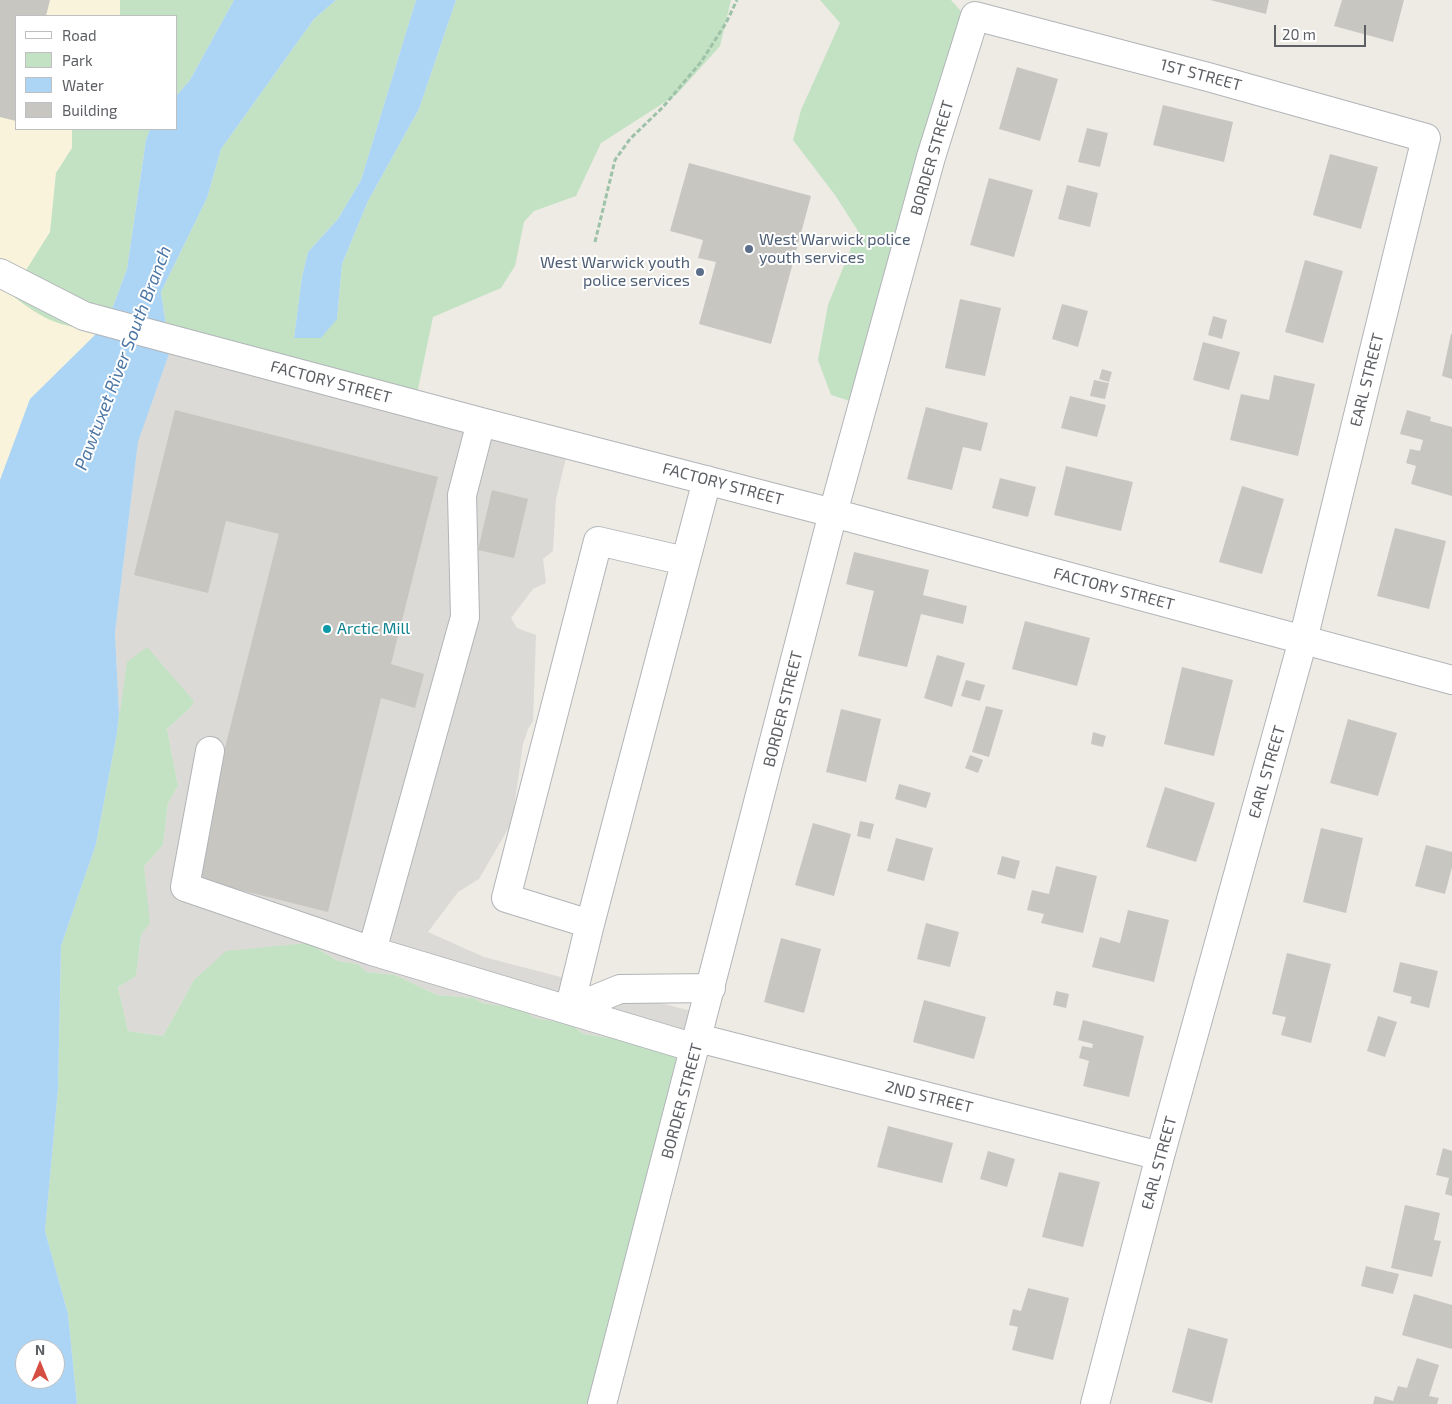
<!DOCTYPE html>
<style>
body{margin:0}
#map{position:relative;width:1452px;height:1404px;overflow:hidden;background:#edebe4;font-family:"Exo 2",sans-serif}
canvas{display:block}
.legend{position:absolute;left:15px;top:15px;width:162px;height:115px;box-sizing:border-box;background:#fff;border:1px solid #bebfc1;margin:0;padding:6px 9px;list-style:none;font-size:15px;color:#5c5f63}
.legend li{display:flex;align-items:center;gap:10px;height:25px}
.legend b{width:25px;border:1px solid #bebfc1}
.north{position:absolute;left:15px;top:1339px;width:50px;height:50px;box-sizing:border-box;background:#fff;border:1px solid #bebfc1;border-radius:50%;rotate:0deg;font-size:14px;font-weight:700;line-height:20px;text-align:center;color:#5c5f63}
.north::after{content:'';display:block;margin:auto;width:18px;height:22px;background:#d54e42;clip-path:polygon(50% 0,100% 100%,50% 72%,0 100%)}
.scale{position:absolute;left:1274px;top:25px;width:92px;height:22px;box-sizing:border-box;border:2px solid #5c5f63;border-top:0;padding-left:6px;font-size:15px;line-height:18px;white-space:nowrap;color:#5c5f63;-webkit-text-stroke:4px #fff;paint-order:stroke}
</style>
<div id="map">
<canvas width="1452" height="1404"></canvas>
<ul class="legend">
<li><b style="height:6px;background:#fff"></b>Road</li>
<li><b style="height:14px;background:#c3e2c4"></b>Park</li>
<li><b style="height:14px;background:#acd5f5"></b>Water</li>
<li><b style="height:14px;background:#c8c6c1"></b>Building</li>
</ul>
<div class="north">N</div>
<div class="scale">20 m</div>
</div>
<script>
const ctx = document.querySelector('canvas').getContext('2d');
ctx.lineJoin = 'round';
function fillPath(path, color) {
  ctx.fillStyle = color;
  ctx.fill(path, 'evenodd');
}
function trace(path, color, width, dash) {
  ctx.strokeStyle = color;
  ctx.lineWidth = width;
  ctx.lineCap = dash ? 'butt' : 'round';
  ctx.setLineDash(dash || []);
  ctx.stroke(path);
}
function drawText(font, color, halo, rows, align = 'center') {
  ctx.font = font + ' "Exo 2",sans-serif';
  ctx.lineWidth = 4;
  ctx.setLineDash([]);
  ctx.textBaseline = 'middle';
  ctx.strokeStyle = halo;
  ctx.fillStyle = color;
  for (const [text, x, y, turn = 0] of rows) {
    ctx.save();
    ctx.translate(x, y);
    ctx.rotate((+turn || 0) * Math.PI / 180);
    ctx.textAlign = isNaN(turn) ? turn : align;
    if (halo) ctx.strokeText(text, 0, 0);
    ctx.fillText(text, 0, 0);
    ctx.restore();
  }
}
const commercial = new Path2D(`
 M0,0h120v16h-104v113h56v19l-16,25 -5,59 -40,62 85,40 -66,65 -30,81z`);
const industrial = new Path2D(`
 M172,351l389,102 5,5 -10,41 -3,52 -10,8 3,24 -13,6 -22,29 6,10 19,7 -3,86 -5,8 -5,15 -11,78 -33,57 -21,13 -30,40 56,25 215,56 -11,37 -104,-16 -14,-10 -37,-6 -11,-9 -40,-6 -8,-5 -37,-3 -42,-20 -29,-3 -8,-8 -20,-3 -30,-18 -114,37 -31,56 -35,-5 -10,-44 18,-12 5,-40 8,-12 -5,-57 19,-21 5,-42 10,-17 -11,-57 23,-21 -70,4 -1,1 -4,-80 23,-192 31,-87z`);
const green = new Path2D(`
 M120,0h114l-44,80 -14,16v-80h-56z
 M336,0h80l-55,180 -23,39 -30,33 -6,25 -8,61 43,-19 5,-55 26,-63 51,-92 37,-109h275l-11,46 -44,49 -75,48 -25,53 -42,15 -10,11 -9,44 -14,22 -68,29 -20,96 -245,-74 -7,-47 46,-94 14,-49 93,-130z
 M820,0h131l16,18 -98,389 -38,-12 -13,-35 10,-55 30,-74 -23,-36 -42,-55 8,-30 39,-87z
 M72,129h78l-4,11 -19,129 -22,59 -9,6c-12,-6 -25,-7 -38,-11 -17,-6 -33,-17 -47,-29l39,-62 6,-59 16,-25z
 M147,647l47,54 -4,7 -23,21 11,57 -10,17 -5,42 -19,21 6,57 -9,12 -5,41 -18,11 10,44 35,5 31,-56 32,-29 82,-8 30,18 20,3 8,8 29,3 42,20 37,3 8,5 40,6 12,9 36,6 14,10 104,16 -87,354h-524l-9,-90 -23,-83 13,-142 3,-143 35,-102 21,-111 2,-20 1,-1 7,-50z`);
const water = new Path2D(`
 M234,0h102l-22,19 -93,130 -14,49 -46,94 7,47 4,12 -3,3 -31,88 -23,191 4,80 -2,20 -21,111 -35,102 -3,143 -13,142 23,83 9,90h-77v-924l30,-81 66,-65 9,-6 22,-59 19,-129 4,-11h26v-33l14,-16zM25,1349h30v30h-30z
 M416,0h40l-37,109 -51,92 -26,63 -5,55 -16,19h-27l8,-61 6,-25 30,-33 23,-39z`);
const building = new Path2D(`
 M0,0h50l-4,16h-30v105l-16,-4z
 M1210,0h59l-3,14z
 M1342,0h62l-11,42 -59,-16z
 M1017,67l41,12 -18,62 -41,-12z
 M1163,105l70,17 -9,40 -71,-17z
 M1087,128l21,5 -8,34 -22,-5z
 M1330,154l48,13 -17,62 -48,-14z
 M689,163l122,33 -40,148 -72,-20 17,-62 -18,-4 5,-18 -33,-9z
 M989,178l44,12 -19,67 -44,-12z
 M1067,185l31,8 -8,34 -32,-8z
 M1305,260l38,11 -20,72 -38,-11z
 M960,299l41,9 -16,68 -40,-8z
 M1062,304l26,7 -10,36 -26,-8z
 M1213,316l14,4 -5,19 -14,-4z
 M1451,334h1v45l-10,-3z
 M1203,342l37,10 -11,38 -36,-10z
 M1102,369l10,3 -3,10 -10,-3z
 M1274,375l41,9 -17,72 -68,-16 11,-46 28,6z
 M1094,380l15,3 -4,16 -15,-3z
 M1070,396l36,9 -9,32 -36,-9z
 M926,407l62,16 -7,28 -18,-4 -11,43 -45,-11z
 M175,410l263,67 -47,187 33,10 -9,34 -34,-10 -53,214 -136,-34 87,-344 -53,-13 -18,72 -74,-18z
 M1407,410l24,7 -1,4 22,6v69l-41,-12 5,-18 -10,-3 4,-14 10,2 3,-11 -23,-6z
 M1066,466l67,16 -12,49 -67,-16z
 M1000,478l36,9 -8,30 -36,-9z
 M1242,486l42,13 -22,75 -43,-12z
 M492,490l36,9 -14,59 -36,-8z
 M1395,528l51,13 -17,68 -52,-13z
 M854,552l75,18 -6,25 44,11 -4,18 -42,-10 -14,53 -49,-11 16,-65 -28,-7z
 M1025,621l65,17 -13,48 -65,-17z
 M937,655l28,8 -13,44 -28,-9z
 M1182,667l51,13 -19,76 -50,-12z
 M966,680l19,5 -5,16 -19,-5z
 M986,706l17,4 -14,47 -17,-5z
 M841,709l40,10 -15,63 -40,-10z
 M1348,719l49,14 -19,63 -48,-13z
 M1093,732l13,4 -3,11 -12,-3z
 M970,755l13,5 -5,13 -13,-5z
 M899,784l32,9 -5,15 -31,-9z
 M1165,787l50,16 -19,59 -50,-15z
 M860,821l14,3 -4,15 -13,-3z
 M813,823l38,11 -17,62 -39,-11z
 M1321,828l42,10 -17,75 -43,-11z
 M896,838l37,10 -9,33 -37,-10z
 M1426,845l26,7v15l-7,27 -30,-8z
 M1002,856l18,5 -5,18 -18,-5z
 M1056,866l41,10 -14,57 -42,-10 3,-9 -17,-4 5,-20 17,4z
 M1128,910l41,10 -15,62 -62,-15 8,-30 20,6z
 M926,923l33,9 -9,35 -33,-8z
 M781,938l40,11 -17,64 -40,-11z
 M1287,953l44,11 -20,79 -30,-8 5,-18 -14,-3z
 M1400,962l38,9 -9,37 -19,-5 2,-6 -19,-5z
 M1056,991l13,3 -3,14 -13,-3z
 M924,1000l62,17 -12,42 -61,-17z
 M1378,1016l19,6 -12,35 -18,-6z
 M1083,1020l61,16 -15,61 -46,-11 6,-25 -10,-3 3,-12 10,2 1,-4 -15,-4z
 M888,1126l65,17 -11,40 -65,-16z
 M1443,1148l9,3v45l-7,-2 4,-16 -13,-3z
 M988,1151l27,8 -8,28 -27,-8z
 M1059,1172l41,10 -17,65 -41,-10z
 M1405,1205l35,8 -6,27 7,1 -9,36 -41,-9z
 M1366,1266l33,8 -6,20 -32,-8z
 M1028,1288l41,10 -16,62 -41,-10 6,-23 -9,-2 4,-16 8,2z
 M1414,1294l38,11v44l-50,-14z
 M1188,1328l40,11 -16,64 -40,-11z
 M1417,1358l22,7 -10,31 10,2 -2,6h-64l2,-8 18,5 5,-15 9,2z`);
const path = new Path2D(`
 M595,242l20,-82 15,-21 33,-32 38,-45 25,-39 11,-23`);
const minor = new Path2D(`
 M0,273l84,43 397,106 352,91 619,167
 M210,751l-25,136 187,64 323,97
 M590,924l-84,-26 92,-357 87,20
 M372,951l93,-334 -3,-122 19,-73
 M569,1010l21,-86 117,-444
 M569,1010l51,-21 91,-1
 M698,1038l462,118
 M602,1404l231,-891 98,-356 44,-141 233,61 218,61 -123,502 -143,516 -65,248`);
const markers = [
 [749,249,5,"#5c6f8a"],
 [700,272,5,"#5c6f8a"],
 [327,629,5,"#0f9aa8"]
];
const streetNames = [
 ["1ST STREET",1201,75,15],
 ["BORDER STREET",932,158,-74],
 ["EARL STREET",1367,380,-76],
 ["FACTORY STREET",331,382,15],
 ["FACTORY STREET",723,484,15],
 ["FACTORY STREET",1114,589,15],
 ["BORDER STREET",783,709,-76],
 ["EARL STREET",1267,772,-74],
 ["2ND STREET",929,1097,14],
 ["BORDER STREET",682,1101,-75],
 ["EARL STREET",1159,1163,-75]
];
const serviceNames = [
 ["West Warwick police",759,240],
 ["youth services",759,258],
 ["West Warwick youth",690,263,"right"],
 ["police services",690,281,"right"]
];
const cultureNames = [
 ["Arctic Mill",337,629]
];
const waterNames = [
 ["Pawtuxet River South Branch",123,358,-69]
];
fillPath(commercial, '#faf3dc');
fillPath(industrial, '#dcdad6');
fillPath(green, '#c3e2c4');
fillPath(water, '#acd5f5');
fillPath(building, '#c8c6c1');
trace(minor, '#b1b4b8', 30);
trace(path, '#9dc2a8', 3, [5, 2.5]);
trace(minor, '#fff', 28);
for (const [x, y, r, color] of markers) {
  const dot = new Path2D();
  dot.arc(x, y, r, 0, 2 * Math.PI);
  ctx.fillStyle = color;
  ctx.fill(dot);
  trace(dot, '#fff', 2);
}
drawText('16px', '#5c5f63', '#fff', streetNames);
drawText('16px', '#4e5e75', '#fff', serviceNames, 'left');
drawText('16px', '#0d838f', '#fff', cultureNames, 'left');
drawText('italic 18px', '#4c77a5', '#fff', waterNames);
</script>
